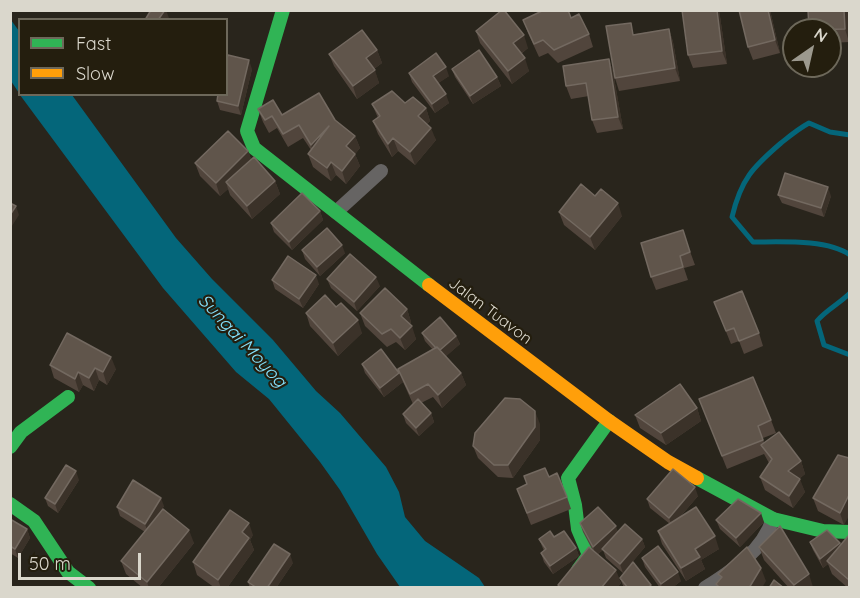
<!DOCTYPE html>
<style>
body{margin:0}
#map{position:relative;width:860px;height:598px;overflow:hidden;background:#29251c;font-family:Quicksand,sans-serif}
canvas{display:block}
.frame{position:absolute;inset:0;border:12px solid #dad7cc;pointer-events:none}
.legend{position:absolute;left:18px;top:18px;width:210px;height:78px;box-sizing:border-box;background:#241e0e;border:2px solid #6d685a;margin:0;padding:8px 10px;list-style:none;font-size:18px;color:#dad7cc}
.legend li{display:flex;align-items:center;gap:12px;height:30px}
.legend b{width:30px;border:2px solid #6d685a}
.north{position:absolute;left:782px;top:18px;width:60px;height:60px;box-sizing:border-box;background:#241e0e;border:2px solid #6d685a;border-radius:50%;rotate:34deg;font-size:16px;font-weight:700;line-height:24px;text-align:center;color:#dad7cc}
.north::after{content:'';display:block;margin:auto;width:21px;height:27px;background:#9c998e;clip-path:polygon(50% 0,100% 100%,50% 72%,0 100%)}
.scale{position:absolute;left:18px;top:553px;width:123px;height:27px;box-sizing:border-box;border:3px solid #dad7cc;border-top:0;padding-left:8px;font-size:18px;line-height:21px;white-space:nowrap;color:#dad7cc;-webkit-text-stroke:4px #241e0e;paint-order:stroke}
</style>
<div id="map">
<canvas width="860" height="598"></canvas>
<div class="frame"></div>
<ul class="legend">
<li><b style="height:8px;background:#30b455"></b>Fast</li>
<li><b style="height:8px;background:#ff9f0a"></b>Slow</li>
</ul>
<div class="north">N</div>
<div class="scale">50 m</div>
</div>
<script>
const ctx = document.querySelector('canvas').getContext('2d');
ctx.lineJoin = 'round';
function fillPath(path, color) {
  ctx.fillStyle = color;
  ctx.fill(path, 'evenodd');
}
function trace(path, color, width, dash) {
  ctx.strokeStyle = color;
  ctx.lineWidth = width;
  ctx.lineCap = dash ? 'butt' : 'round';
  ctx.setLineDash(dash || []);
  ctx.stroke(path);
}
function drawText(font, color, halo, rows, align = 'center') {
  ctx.font = font + ' Quicksand,sans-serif';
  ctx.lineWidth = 4.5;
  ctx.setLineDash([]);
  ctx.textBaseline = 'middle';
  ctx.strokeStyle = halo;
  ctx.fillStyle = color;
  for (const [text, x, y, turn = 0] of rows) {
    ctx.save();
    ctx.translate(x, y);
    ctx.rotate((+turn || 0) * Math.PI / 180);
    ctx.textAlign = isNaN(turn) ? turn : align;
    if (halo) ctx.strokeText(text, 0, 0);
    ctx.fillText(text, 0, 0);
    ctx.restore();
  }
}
const water = new Path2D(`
 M11,20l8,11v62l-8,-12z
 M20,95h52l104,143 36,41 61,61 43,51 24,22 46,54 13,25 6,25 20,24 54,37 6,9h-85l-23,-33 -37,-64 -20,-28 -51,-63 -33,-27 -73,-84z`);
const stream = new Path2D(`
 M850,135l-20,-3 -21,-9c-11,6 -18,12 -28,20 -28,24 -40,36 -49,74l21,25c28,0 74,-3 97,13
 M850,293c-11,11 -24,17 -33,28l7,24 26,10`);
const street = new Path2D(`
 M336,212l45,-41
 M705,588c28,-18 57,-36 68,-69`);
const fast = new Path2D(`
 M283,10l-36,121 7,17 175,137
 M10,447l11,-15 47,-35
 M697,478l76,41 50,12 27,1
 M10,504l24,17 34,51 21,16
 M578,570l11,-15 -11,-26 -3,-24 -7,-27 41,-57`);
const slow = new Path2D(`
 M429,285l180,136 59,41 29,16`);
const wall = new Path2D(`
 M719,10l8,54 -34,4 -5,-13z
 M739,10h31l10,43 -27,7 -5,-13z
 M848,10l1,32 -19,1v-13z
 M571,18l18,16 4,13 -35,16 -10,-10 -9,4 -11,-24 -5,-13z
 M669,29l4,13 7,39 -61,10 -4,-13 21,-44z
 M476,31l52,17 -7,6 8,17 -17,13 -32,-41z
 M377,50l5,13 -8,6 5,14 -22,16 -23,-33 -5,-12z
 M609,59l4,13 10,57 -26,4 -5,-13 -3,-24 -18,3 -5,-13z
 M252,69l-11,46 -21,-5 -3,-9z
 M452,69l45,8 4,9 -28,18 -18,-27z
 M409,73l40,3 -11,7 11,20 -14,10 -23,-31z
 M405,103l21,5 4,13 -3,3 9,16 -21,25 -17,-14 -6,6 -14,-23 -5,-13 5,-3 -6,-14z
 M258,109l24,6 53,5 20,16 5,12 -5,6 5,12 -14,18 -10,-9 -5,6 -18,-14 -5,-13 3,-4 -8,-12 -15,9 -11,-19 -8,5 -6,-11z
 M248,151l3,8 24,22 5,13 -28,25 -22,-24 -2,-6 -8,7 -20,-20 -5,-13z
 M778,195l53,1 -7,21 -42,-14z
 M320,211l3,9 -31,30 -18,-18 -3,-9z
 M559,212l63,4 -27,34 -31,-25z
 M687,243l8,22 -11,3 4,12 -32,10 -5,-13z
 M302,250l43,3 -25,23 -15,-17z
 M327,279l53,7 -23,25 -26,-23z
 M272,280l47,4 -16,24 -28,-19z
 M714,302l45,31 4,13 -19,8 -5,-13 -8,3z
 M336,307l26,26 -24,23 -28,-30 -4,-13z
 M407,309l4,13 -1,2 6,15 -11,11 -9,-8 -9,5 -22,-21 -5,-13z
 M422,333l34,3 4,8 -14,12 15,17 5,12 -24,23 -9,-11 -12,6 10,10 3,9 -15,14 -13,-13 -3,-9 10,-10 -10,-22 -19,15 -19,-24 -3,-9 37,9 4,9 -5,-13 35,-19 -8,-9z
 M50,365l66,4 -9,16 -8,-5 -5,11 -11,-6 -4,7 -25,-14z
 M699,399l72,21 5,13 -13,5 1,5 37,18 4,13 -6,5 6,13 -12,16 -28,-18 -5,-13 9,-14 -5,-9 -37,15z
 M697,408l4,13 -35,24 -26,-17 -5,-13z
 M540,424v16l-27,38 -15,-1 -20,-19 -5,-12z
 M849,458l-5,67 -26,-14 -5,-13z
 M549,477l18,20 4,12 -40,16 -14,-36z
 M79,480l-21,33 -10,-7 -3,-8z
 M698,496l-18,21 39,32 -18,11 4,9 -19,12 -24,-37 -4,-13 12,-7 -20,-16 -3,-9z
 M164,506l-5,8 35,29 -36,45h-15l-17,-14 -5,-13 24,-29 -25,-16 -3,-9z
 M10,519l17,10 3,9 -12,20 -8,-5z
 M716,520l48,2 -24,25 -20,-18z
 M580,523l38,8 24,8 3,8 -22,26 -17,-15 -3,-8 -5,4 23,29 -4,5h-58l-1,-3 35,-34 -10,-19z
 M253,535l-3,5 4,10 -27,38h-12l-18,-13 -4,-13z
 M849,535v53h-1l-16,-14 -4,-10 -5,4 -10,-18 -3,-8 30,1 1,2z
 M539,539l37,9 3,8 -26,18 -9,-12 -3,-9 3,-2z
 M759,547l54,40 -24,1 -25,-28z
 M642,558l39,23 -9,7h-12l-15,-21z
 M293,563l-17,25h-26l-2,-6z
 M620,578l31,7 1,3h-28z`);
const shadedWall = new Path2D(`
 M165,10h1l3,8 -1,2h-10z
 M717,10h2l8,54 -5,-13z
 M768,10h2l10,43 -5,-13z
 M844,10h4l1,32 -4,-13z
 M669,29l4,13 7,39 -5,-13z
 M524,35l4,13 -10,8 -5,-13z
 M377,50l5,13 -11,8 -5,-13z
 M525,58l4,13 -17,13 -4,-13z
 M609,59l4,13 10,57 -5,-12z
 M249,60l3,9 -11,46 -3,-9z
 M446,67l3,9 -13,9 -3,-9z
 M375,70l4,13 -22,16 -4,-13z
 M497,77l4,9 -28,18 -3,-8z
 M446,94l3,9 -14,10 -3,-9z
 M426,108l4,13 -7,8 -5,-13z
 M329,126l-14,32 -4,-13z
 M431,128l5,12 -21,25 -5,-13z
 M355,136l5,12 -9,11 -5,-13z
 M393,138l5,13 -6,6 -4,-13z
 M248,151l5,13 -27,18 2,7 -8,7 -4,-13z
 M355,154l5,12 -14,18 -4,-13z
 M331,162l5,13 -5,6 -4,-13z
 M275,181l5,13 -28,25 -5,-13z
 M828,187l3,9 -7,21 -3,-9z
 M618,203l4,13 -27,34 -5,-13z
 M16,206l3,9 -9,14v-14z
 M320,211l3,9 -31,30 -3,-8z
 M342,245l3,8 -25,23 -3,-9z
 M316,275l3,9 -16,24 -4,-9z
 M376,277l4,9 -23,25 -3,-9z
 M407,309l4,13 -5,6 -5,-12z
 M358,320l4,13 -24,23 -5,-13z
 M412,326l4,13 -11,11 -5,-12z
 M456,336l4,8 -18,16 -4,-9z
 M111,357l5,12 -9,16 -4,-13z
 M95,368l4,12 -5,11 -5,-13z
 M78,372l5,13 -4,7 -4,-13z
 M399,373l4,9 -19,15 -4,-9z
 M461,373l5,12 -24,23 -4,-13z
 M697,408l4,13 -35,24 -5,-12z
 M535,411l5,13v16l-27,38 -5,-13z
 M431,413l3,9 -15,14 -3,-8z
 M801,461l4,13 -12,10 -5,-13z
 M76,471l3,9 -21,33 -3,-9z
 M800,479l5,13 -12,16 -4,-12z
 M695,487l3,9 -26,30 -3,-8z
 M849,495v21l-5,9 -4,-12z
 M161,498l3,8 -16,27 -3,-9z
 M761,513l3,9 -24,25 -4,-9z
 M249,523l4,12 -3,5 4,10 -27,38h-6l-3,-8 24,-48z
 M616,526l3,9 -23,21 -3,-9z
 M27,529l3,9 -12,20 -3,-9z
 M189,530l5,13 -36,45h-9l-2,-6z
 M715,536l4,13 -18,11 4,9 -19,12 -5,-13 14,-19z
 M642,539l3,8 -22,26 -3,-9z
 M840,543l3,9 -16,9 1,3 -5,4 -3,-9z
 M576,548l3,8 -26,18 -3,-8z
 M290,554l3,9 -17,25h-9z
 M761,568l5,13 -4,7h-13z
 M616,570l5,13 -4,5h-16z
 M678,572l3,9 -9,7h-10l-1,-4z
 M809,574l4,13 -18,1 -1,-3z`);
const building = new Path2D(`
 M151,10h14l-7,10h-13z
 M502,10h2l20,25 -11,8 12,15 -17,13 -32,-40z
 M544,10h24l3,8 8,-4 10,20 -35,16 -11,-10 -9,4 -11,-24z
 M682,10h35l5,41 -34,4z
 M739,10h29l7,30 -27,7z
 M808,10h36l1,19 -36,1z
 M631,23l2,12 36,-6 6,39 -60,10 -9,-52z
 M362,30l15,20 -11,8 9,12 -22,16 -24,-32z
 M479,50l18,27 -27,19 -18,-27z
 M436,53l10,14 -13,9 13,18 -14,10 -23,-31z
 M228,55l21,5 -11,46 -21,-5 1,-7h8v-32z
 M609,59l9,58 -26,3 -6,-37 -20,3 -3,-20z
 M392,91l13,12 8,-6 13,11 -8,8 13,12 -21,24 -17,-14 -5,6 -15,-23 7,-5 -8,-12z
 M319,93l16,27 20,16 -9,10 9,8 -13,17 -11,-9 -4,6 -19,-14 21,-28 -18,19 -12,-20 -16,9 -11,-18 -7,4 -7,-11 15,-9 9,15z
 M228,131l20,20 -32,32 -21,-20z
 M254,157l21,24 -28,25 -21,-24z
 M785,173l43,14 -7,21 -43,-13z
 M581,184l14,12 6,-7 17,14 -28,34 -31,-25z
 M302,193l18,18 -31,31 -18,-19z
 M10,203l6,3 -6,9z
 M327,228l15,17 -25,22 -15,-17z
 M683,230l7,22 -10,4 3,11 -32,10 -10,-34z
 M350,254l26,23 -22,25 -27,-23z
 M288,256l28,19 -17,24 -27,-19z
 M385,288l22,21 -6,7 11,10 -12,12 -9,-9 -9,5 -22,-21z
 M742,291l17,42 -20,8 -5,-13 -8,3 -12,-29z
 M325,295l11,12 5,-4 17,17 -25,23 -27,-30z
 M440,317l16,19 -16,14 -3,-3 -1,1 -14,-15z
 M67,333l44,24 -8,15 -8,-4 -6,10 -11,-6 -3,7 -25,-14z
 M437,347l24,26 -23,22 -10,-11 -18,10 -12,-25z
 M381,349l18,24 -19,15 -18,-24z
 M753,377l18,43 -13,6 5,14 -41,16 -23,-57z
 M680,384l17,24 -36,25 -26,-18z
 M505,398l15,1 15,12v16l-27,38h-14l-21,-19 2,-13z
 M418,399l13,14 -15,15 -13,-14z
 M779,432l22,29 -13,10 12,8 -11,17 -29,-19 12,-18 -11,-14z
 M838,455l11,3v37l-9,18 -27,-15z
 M66,465l10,6 -21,33 -10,-6z
 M545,468l4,9 8,-4 10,24 -40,16 -10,-24 10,-5 -3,-8z
 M673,469l22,18 -26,31 -22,-19z
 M133,480l28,18 -16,26 -28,-17z
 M738,499l23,14 -25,25 -20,-18z
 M598,507l18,19 -23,21 -13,-24z
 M696,507l19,29 -20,13 5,8 -19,11 -23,-37z
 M163,509l26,21 -42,52 -26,-21z
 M230,510l19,13 -7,9 7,6 -31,42 -25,-18z
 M10,519l17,10 -12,20 -5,-3z
 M625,524l17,15 -22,25 -18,-15z
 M780,526l29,48 -15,11 -35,-38z
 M827,530l13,13 -20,16 -10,-17z
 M550,531l4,6 10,-6 12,17 -26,18 -9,-13 5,-4 -7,-10z
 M849,535v45l-22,-19z
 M274,544l16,10 -23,34h-10l-9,-6z
 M658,546l20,26 -17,12 -19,-26z
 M589,547l27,23 -15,18h-40l-3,-3z
 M747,547l14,21 -12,20h-29l-4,-4 6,-7 -4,-3z
 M633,562l18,23 -3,3h-20l-8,-10z
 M774,580l10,8h-15z`);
const streetNames = [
 ["Jalan Tuavon",490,311,37]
];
const waterNames = [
 ["Sungai Moyog",242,341,47]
];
fillPath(water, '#04667a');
trace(stream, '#04667a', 5);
trace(street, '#666463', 14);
trace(fast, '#30b455', 14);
trace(slow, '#ff9f0a', 14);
fillPath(wall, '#51453c');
fillPath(shadedWall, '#3b3229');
fillPath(building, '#60554b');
trace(building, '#736960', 1.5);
drawText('16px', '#dad7cc', '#241e0e', streetNames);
drawText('italic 18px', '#85e1fc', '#241e0e', waterNames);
</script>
